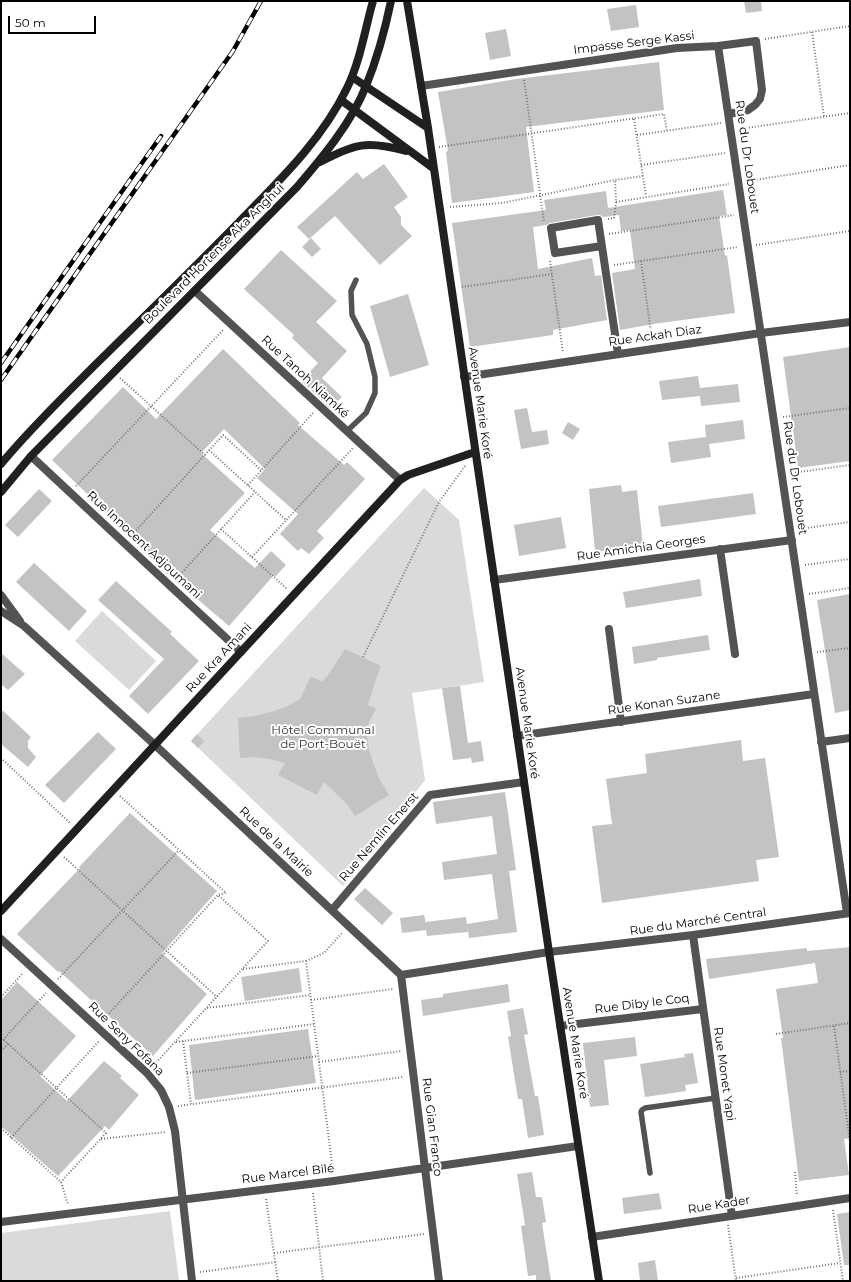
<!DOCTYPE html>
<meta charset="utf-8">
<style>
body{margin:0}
#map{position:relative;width:851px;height:1282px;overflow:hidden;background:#fff;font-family:Montserrat,sans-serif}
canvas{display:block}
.frame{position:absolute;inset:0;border:2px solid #000;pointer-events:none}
.scale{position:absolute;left:8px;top:16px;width:88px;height:18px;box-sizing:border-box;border:2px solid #000;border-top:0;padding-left:5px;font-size:12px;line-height:14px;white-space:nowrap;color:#000;-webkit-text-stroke:3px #fff;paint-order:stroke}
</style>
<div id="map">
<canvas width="851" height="1282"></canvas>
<div class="frame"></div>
<div class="scale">50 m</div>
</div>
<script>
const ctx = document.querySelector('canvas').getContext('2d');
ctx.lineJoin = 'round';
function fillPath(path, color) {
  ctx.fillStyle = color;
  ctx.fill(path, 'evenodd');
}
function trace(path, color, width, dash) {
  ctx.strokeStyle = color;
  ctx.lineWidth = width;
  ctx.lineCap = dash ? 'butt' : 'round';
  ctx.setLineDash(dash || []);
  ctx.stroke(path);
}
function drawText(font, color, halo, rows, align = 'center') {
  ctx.font = font + ' Montserrat,sans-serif';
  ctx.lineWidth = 4;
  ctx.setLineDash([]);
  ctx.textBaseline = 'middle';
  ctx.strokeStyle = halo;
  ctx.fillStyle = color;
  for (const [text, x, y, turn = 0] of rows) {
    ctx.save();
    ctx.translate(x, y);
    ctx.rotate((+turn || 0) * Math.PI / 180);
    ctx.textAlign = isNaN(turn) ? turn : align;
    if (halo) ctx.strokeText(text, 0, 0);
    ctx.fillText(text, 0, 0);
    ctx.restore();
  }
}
const green = new Path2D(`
 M424,488l35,32 25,162 -72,11 13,87 -82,106 -152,-145z
 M102,611l54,50 -27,29 -54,-49z
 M170,1211l9,70h-178v-48z`);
const building = new Path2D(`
 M744,1h17l1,10 -16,2z
 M636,5l3,22 -28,4 -4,-22z
 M506,29l5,27 -21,4 -5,-27z
 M659,62l5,48 -138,17 8,65 -82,11 -6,-51 2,-1 -10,-59 78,-13z
 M384,164l24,33 -14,10 7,10v8l11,11 -32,29 -45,-49 -26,23 -12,-12 60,-55 6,7z
 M723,190l4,25 -8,1 6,40 2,-1 8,58 -82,11 -33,6 -8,-57 23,-4 -5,-39 -9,1 -2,-16 -16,2 -3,-2h-3l-47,8 -4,2 -13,2 5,42 54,-11 3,18 6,-1 6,45 -54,10v5l-83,12 -18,-124 94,-13 -2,-10 62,-9 2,17z
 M311,238l10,11 -9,8 -10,-10z
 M281,250l56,51 -21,21 31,29 -25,27 20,19 -12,11 -29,-27 17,-18 -26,-25 2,-3 -50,-46z
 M408,294l21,71 -39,12 -20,-71z
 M850,347v114l-52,7 -15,-111z
 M223,349l77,74 -2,2 46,40 3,-3 18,17 -48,52 7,7 -15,16 -8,-6 -3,3 -18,-17 18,-20 -41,-36 8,-9 -41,-40 -23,24 44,40 -35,37 45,38 16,-17 15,14 -11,12 -2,-1 -44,50 -61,-52 -37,-35 2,-1 -81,-78 71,-73 33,32z
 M698,376l2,12 38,-4 2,18 -39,4 -1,-10 -38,4 -3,-19z
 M527,408l5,24 15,-2 2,14 -28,5 -7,-39z
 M743,420l2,19 -36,5 2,13 -40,6 -3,-21 38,-5 -1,-12z
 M568,422l12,7 -7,11 -11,-7z
 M621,485l1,7 15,-2 6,56 -48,6 -6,-63z
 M39,489l13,12 -34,36 -13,-12z
 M753,493l3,21 -95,13 -3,-21z
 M561,517l5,31 -47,8 -5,-31z
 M34,563l53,48 -18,20 -53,-49z
 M700,579l2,17 -76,12 -3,-16z
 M116,581l56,51 -2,2 29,27 -51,53 -19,-18 35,-37 -66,-59z
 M850,594v116l-15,3 -18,-113z
 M708,635l2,15 -53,8v2l-23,4 -2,-17z
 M345,649l36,17 -5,13 -8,26 8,4 -10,19 3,22 5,15 6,15 9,15 -34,21 -8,-12 -23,-22 -7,13 -39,-20 7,-12 -15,-4 -16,-2 -14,1 -2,-40 17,-2 16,-4 15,-5 14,-8 11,-23 11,6 7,-8z
 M1,653l24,21 -17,16 -7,-6z
 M460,686l8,57 13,-2 3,20 -12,2 -1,-5 -18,2 -11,-72z
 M1,709l30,28 -3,4v7l8,9 -8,10 -27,-23z
 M98,732l18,17 -52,54 -19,-18z
 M197,734l7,7 -6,7 -7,-7z
 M741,740l2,21 22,-3 14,99 -23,3 3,21 -157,22 -10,-77 20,-2 -6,-45 41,-6 -2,-19z
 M505,792l11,78 -7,1 8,61 -48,6 -2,-14 31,-5 -6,-45 -48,6 -2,-18 55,-8 -5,-38 -56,8 -3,-22z
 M130,813l87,78 -55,62 45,41 -54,62 -94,-85 -1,1 -41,-38 63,-66 -1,-1z
 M365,888l28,25 -11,12 -28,-26z
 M424,915l2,9v-2l40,-5 2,15 -41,4 -1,-6 -24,3 -2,-15z
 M850,947v191l-6,1 5,36 -50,6 -18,-143h2l-7,-49 42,-6 -3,-20 -106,16 -3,-20 101,-11v3z
 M299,968l3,24 -57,9 -4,-24z
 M17,982l59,54 -36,40 27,25 37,-40 18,15 -2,2 19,17 -30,35 -4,-4 -47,50 -57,-50v-126z
 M508,984l2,18 -87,14 -2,-16 22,-3v-3z
 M523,1008l5,26 -4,1 11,61h3l6,39 -16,3 -6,-39h-4l-10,-62 3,-1 -4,-25z
 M308,1029l8,54 -121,17 -6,-55z
 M635,1037l2,19 -33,4 5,45 -19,2 -7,-64z
 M693,1053l5,30 -13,2 1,6 -41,6 -5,-33 45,-7 -1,-3z
 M532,1172l4,25h6l4,25 -4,1 9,58h-15v-6l-8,1 -7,-50 4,-1 -8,-51z
 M659,1193l3,16 -38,5 -2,-16z
 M850,1212v53h-6l-7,-51z
 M655,1260l3,21h-18l-2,-18z`);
const path = new Path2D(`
 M812,32l12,85
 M765,39l85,-13
 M524,80l20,142
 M634,119l12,77
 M740,129l110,-16
 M637,135l84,-12
 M439,147l225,-33 3,17
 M641,165l84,-12
 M748,181l102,-16
 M616,202l113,-18
 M450,207l52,-4 113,-23 28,-4
 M608,219l6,-1 2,-16 -1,-22
 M609,234l125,-19
 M756,245l94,-14
 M550,261l13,92
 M641,261l11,78
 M614,265l124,-18
 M462,287l90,-13
 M120,378l85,77
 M783,417l67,-9
 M209,450l77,70
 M792,473l58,-8
 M248,485l65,-72
 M76,486l148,-157
 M221,529l66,60
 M799,529l51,-7
 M130,537l93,-102 38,35
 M252,557l101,-109
 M805,565l45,-6
 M176,579l79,-87
 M809,594l41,-6
 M817,652l33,-4
 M363,657l76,-155 26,-36
 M1,758l69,65
 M120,796l106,97 -8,2 50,46 -116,126
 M64,857l153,140
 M306,961l18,-8 18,-20
 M243,969l63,-8 27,210
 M58,979l121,-129
 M1,997l22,-24
 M311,1000l82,-11
 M207,1008l104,-13
 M103,1020l115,-125
 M834,1026l16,116
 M776,1034l74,-11
 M4,1040l102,93 -45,49
 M183,1041l8,63
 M1,1042l45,-49
 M176,1042l138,-18
 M1,1051l7,-7
 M319,1062l82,-11
 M840,1072l10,-1
 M187,1073l131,-17
 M178,1106l226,-29
 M1,1128l60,54 7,23
 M11,1138l88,-97
 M101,1139l65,-7
 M795,1172l2,24
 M313,1193l10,88
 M266,1199l12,82
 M833,1210l10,71
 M728,1225l8,56
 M274,1253l150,-19
 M200,1272l76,-10
 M736,1278l104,-15`);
const lane = new Path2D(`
 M347,431l19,-18 9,-20v-16l-8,-33 -15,-29 -1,-24 5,-11
 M650,1173l-9,-61 1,-2 3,-2 71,-10`);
const street = new Path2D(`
 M718,46l129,867
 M421,86l256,-38 41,-2 38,-5 6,49 -2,9 -5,6 -7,5 -19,4
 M602,246l-47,7 -4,-25 47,-8 20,134
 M195,291l205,189
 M464,377l297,-44 89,-11
 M31,456l210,196
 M720,549l15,105
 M494,580l298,-40
 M1,595l19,26
 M1,611l23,15 131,119 246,230
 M609,629l12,93
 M517,736l297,-42
 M821,742l29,-4
 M332,910l98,-115 94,-13
 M693,935l39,281
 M1,939l146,134 14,17 8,17 6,24 17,150
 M401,975l148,-23 144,-17 157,-22
 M401,975l38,306
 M560,1026l143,-17
 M1,1222l333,-41 244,-35
 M592,1237l258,-39`);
const secondary = new Path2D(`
 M407,1l21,127 121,824 50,329
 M352,77l76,51
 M341,100l92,68
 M320,162c36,-18 46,-22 86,-11
 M1,464c29,-35 62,-67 94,-99 48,-47 97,-95 144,-143 40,-41 83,-82 108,-134 13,-26 18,-59 26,-87
 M1,492l30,-36 266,-269c25,-29 55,-65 69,-101 11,-27 19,-56 25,-85
 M1,911l399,-431 8,-5 67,-23`);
const rail = new Path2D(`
 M1,363l160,-227
 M1,380l232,-329 28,-50`);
const streetNames = [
 ["Impasse Serge Kassi",634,43,-7],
 ["Rue du Dr Lobouet",747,157,82],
 ["Boulevard Hortense Aka Anghui",214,254,-45],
 ["Rue Ackah Diaz",655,336,-8],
 ["Rue Tanoh Niamké",305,377,43],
 ["Avenue Marie Koré",480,403,82],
 ["Rue du Dr Lobouet",795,478,82],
 ["Rue Innocent Adjoumani",144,545,43],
 ["Rue Amichia Georges",641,548,-8],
 ["Rue Kra Amani",219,658,-47],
 ["Rue Konan Suzane",664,703,-8],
 ["Avenue Marie Koré",527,723,82],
 ["Rue Nemlin Enerst",379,837,-49],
 ["Rue de la Mairie",276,842,43],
 ["Rue du Marché Central",698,922,-8],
 ["Rue Diby le Coq",642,1004,-7],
 ["Rue Seny Fofana",126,1039,44],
 ["Avenue Marie Koré",575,1043,81],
 ["Rue Monet Yapi",724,1074,82],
 ["Rue Gian Franco",432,1127,83],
 ["Rue Marcel Bilé",288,1174,-7],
 ["Rue Kader",719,1205,-9]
];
const parkNames = [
 ["Hôtel Communal",323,730],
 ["de Port-Bouët",323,744]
];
fillPath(green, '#dadada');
fillPath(building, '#c3c3c3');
trace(path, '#757575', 2, [1, 2]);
trace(lane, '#535353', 5.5);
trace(street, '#535353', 8);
trace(secondary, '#202020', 8);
trace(rail, '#000', 4.5);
trace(rail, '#fff', 3, [9]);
drawText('12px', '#000', '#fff', streetNames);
drawText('12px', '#313131', '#fff', parkNames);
</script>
